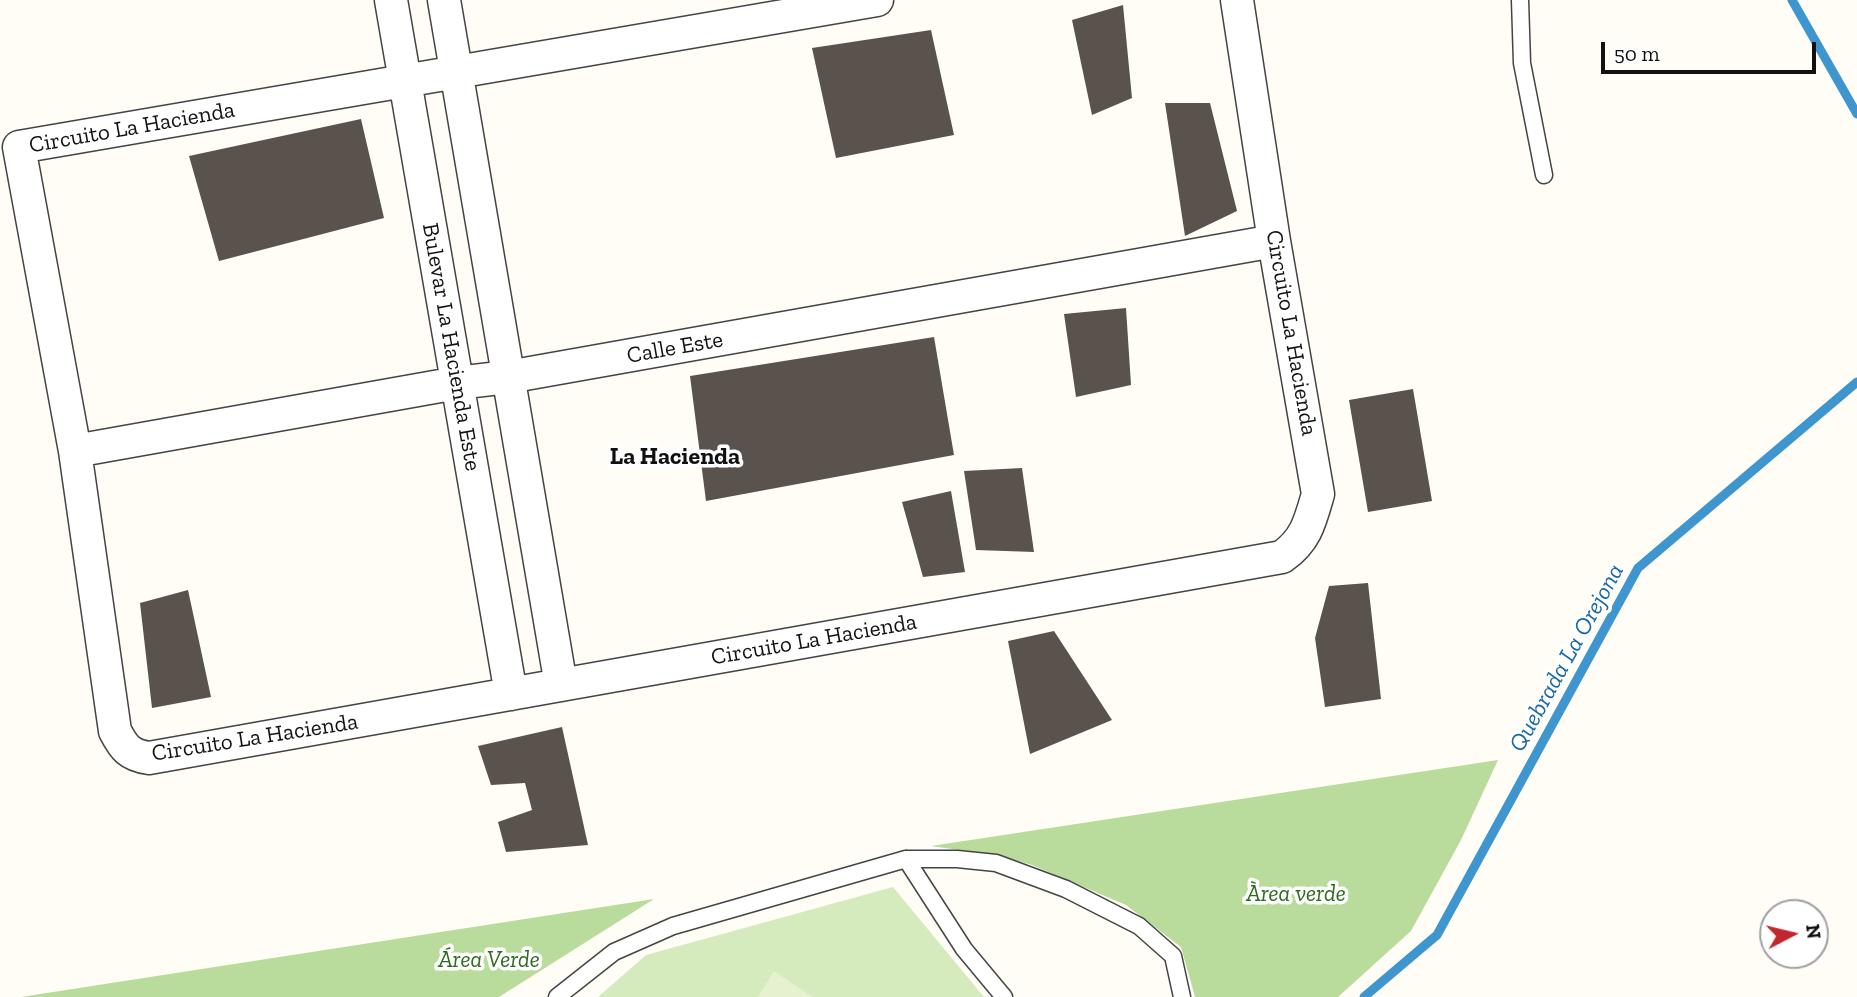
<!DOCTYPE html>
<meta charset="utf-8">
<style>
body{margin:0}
#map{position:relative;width:1857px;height:997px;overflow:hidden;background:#fffdf5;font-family:"Zilla Slab",serif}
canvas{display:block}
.north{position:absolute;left:1759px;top:899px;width:70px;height:70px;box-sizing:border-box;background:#fff;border:2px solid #a0a0a0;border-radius:50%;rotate:83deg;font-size:19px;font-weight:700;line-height:28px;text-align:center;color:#111}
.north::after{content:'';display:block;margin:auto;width:24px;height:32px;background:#c4262e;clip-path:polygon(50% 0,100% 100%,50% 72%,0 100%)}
.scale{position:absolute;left:1601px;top:42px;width:215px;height:32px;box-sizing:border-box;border:4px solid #111;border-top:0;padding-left:9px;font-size:21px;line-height:24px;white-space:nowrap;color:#111;-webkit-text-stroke:5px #fff;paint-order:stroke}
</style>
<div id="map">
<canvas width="1857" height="997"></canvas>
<div class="north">N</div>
<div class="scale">50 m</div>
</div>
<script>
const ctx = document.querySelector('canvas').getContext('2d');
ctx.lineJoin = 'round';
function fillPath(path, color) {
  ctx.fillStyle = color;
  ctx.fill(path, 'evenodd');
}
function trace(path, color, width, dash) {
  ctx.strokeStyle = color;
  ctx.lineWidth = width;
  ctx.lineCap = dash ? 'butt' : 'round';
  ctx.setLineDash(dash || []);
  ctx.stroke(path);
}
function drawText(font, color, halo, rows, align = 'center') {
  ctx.font = font + ' "Zilla Slab",serif';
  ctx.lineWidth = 7;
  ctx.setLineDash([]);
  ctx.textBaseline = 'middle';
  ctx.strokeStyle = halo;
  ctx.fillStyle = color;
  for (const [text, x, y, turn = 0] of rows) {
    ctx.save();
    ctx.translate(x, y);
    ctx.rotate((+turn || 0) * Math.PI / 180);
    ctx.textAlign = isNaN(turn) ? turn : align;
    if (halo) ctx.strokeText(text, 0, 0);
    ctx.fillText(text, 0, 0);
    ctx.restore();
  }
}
const green = new Path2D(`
 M893,887l91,110h-386l48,-42z`);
const forest = new Path2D(`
 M1498,760l-37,80 -50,91 -73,66h-143l-14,-50 -55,-42 -94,-40 -31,-9 -70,-10z
 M654,899l-155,98h-478z`);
const pitch = new Path2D(`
 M774,971l39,26h-55z`);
const stream = new Path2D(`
 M1792,0l65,114
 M1364,997l73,-62 201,-367 219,-186`);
const building = new Path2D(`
 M1123,5l9,93 -40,17 -20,-95z
 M931,30l23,105 -118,23 -24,-110z
 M1165,103h45l27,108 -52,25z
 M361,119l23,99 -165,43 -30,-105z
 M1126,308l5,77 -55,12 -12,-83z
 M934,337l20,118 -248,46 -16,-125z
 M1413,389l19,112 -64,11 -19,-112z
 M1022,468l12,84 -58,-2 -12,-79z
 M951,491l14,81 -42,5 -21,-75z
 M1368,583l13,116 -56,8 -10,-69 14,-52z
 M188,590l23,107 -59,11 -12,-105z
 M1054,631l58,89 -82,34 -22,-113z
 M562,727l26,118 -82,7 -8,-30 34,-12 -7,-27 -34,2 -13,-39z`);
const service = new Path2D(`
 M1520,0l2,63 22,112
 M906,859l58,90 40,48
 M557,997l57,-45 59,-26 233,-67h51l39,4 70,26 73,37 34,30 9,41`);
const minor = new Path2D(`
 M391,0l120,694
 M444,0l117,685
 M877,0l-858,147 56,304 40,280c9,17 14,24 34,27l1133,-201c24,-17 28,-35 36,-63l-44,-253 -37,-241
 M75,451l382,-68 51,-6 766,-136`);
const streetNames = [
 ["Circuito La Hacienda",132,128,-10],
 ["Circuito La Hacienda",1291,333,80],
 ["Bulevar La Hacienda Este",451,347,80],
 ["Calle Este",675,348,-10],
 ["Circuito La Hacienda",814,640,-10],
 ["Circuito La Hacienda",255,738,-9]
];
const parkNames = [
 ["Àrea verde",1296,894],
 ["Área Verde",489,960]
];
const neighbourhoodNames = [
 ["La Hacienda",675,457]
];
const waterNames = [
 ["Quebrada La Orejona",1567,658,-61]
];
fillPath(green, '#d5ebbd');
fillPath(forest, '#b9dc9c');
fillPath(pitch, '#e6f2cf');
trace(stream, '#3f96cf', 9);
fillPath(building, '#5a524d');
trace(service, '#444', 19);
trace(minor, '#444', 35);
trace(service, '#fff', 16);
trace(minor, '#fff', 32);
drawText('23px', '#111', '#fff', streetNames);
drawText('italic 23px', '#2f6b1f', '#fff', parkNames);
drawText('bold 24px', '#111', '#fff', neighbourhoodNames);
drawText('italic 24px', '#1768a6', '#fff', waterNames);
</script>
